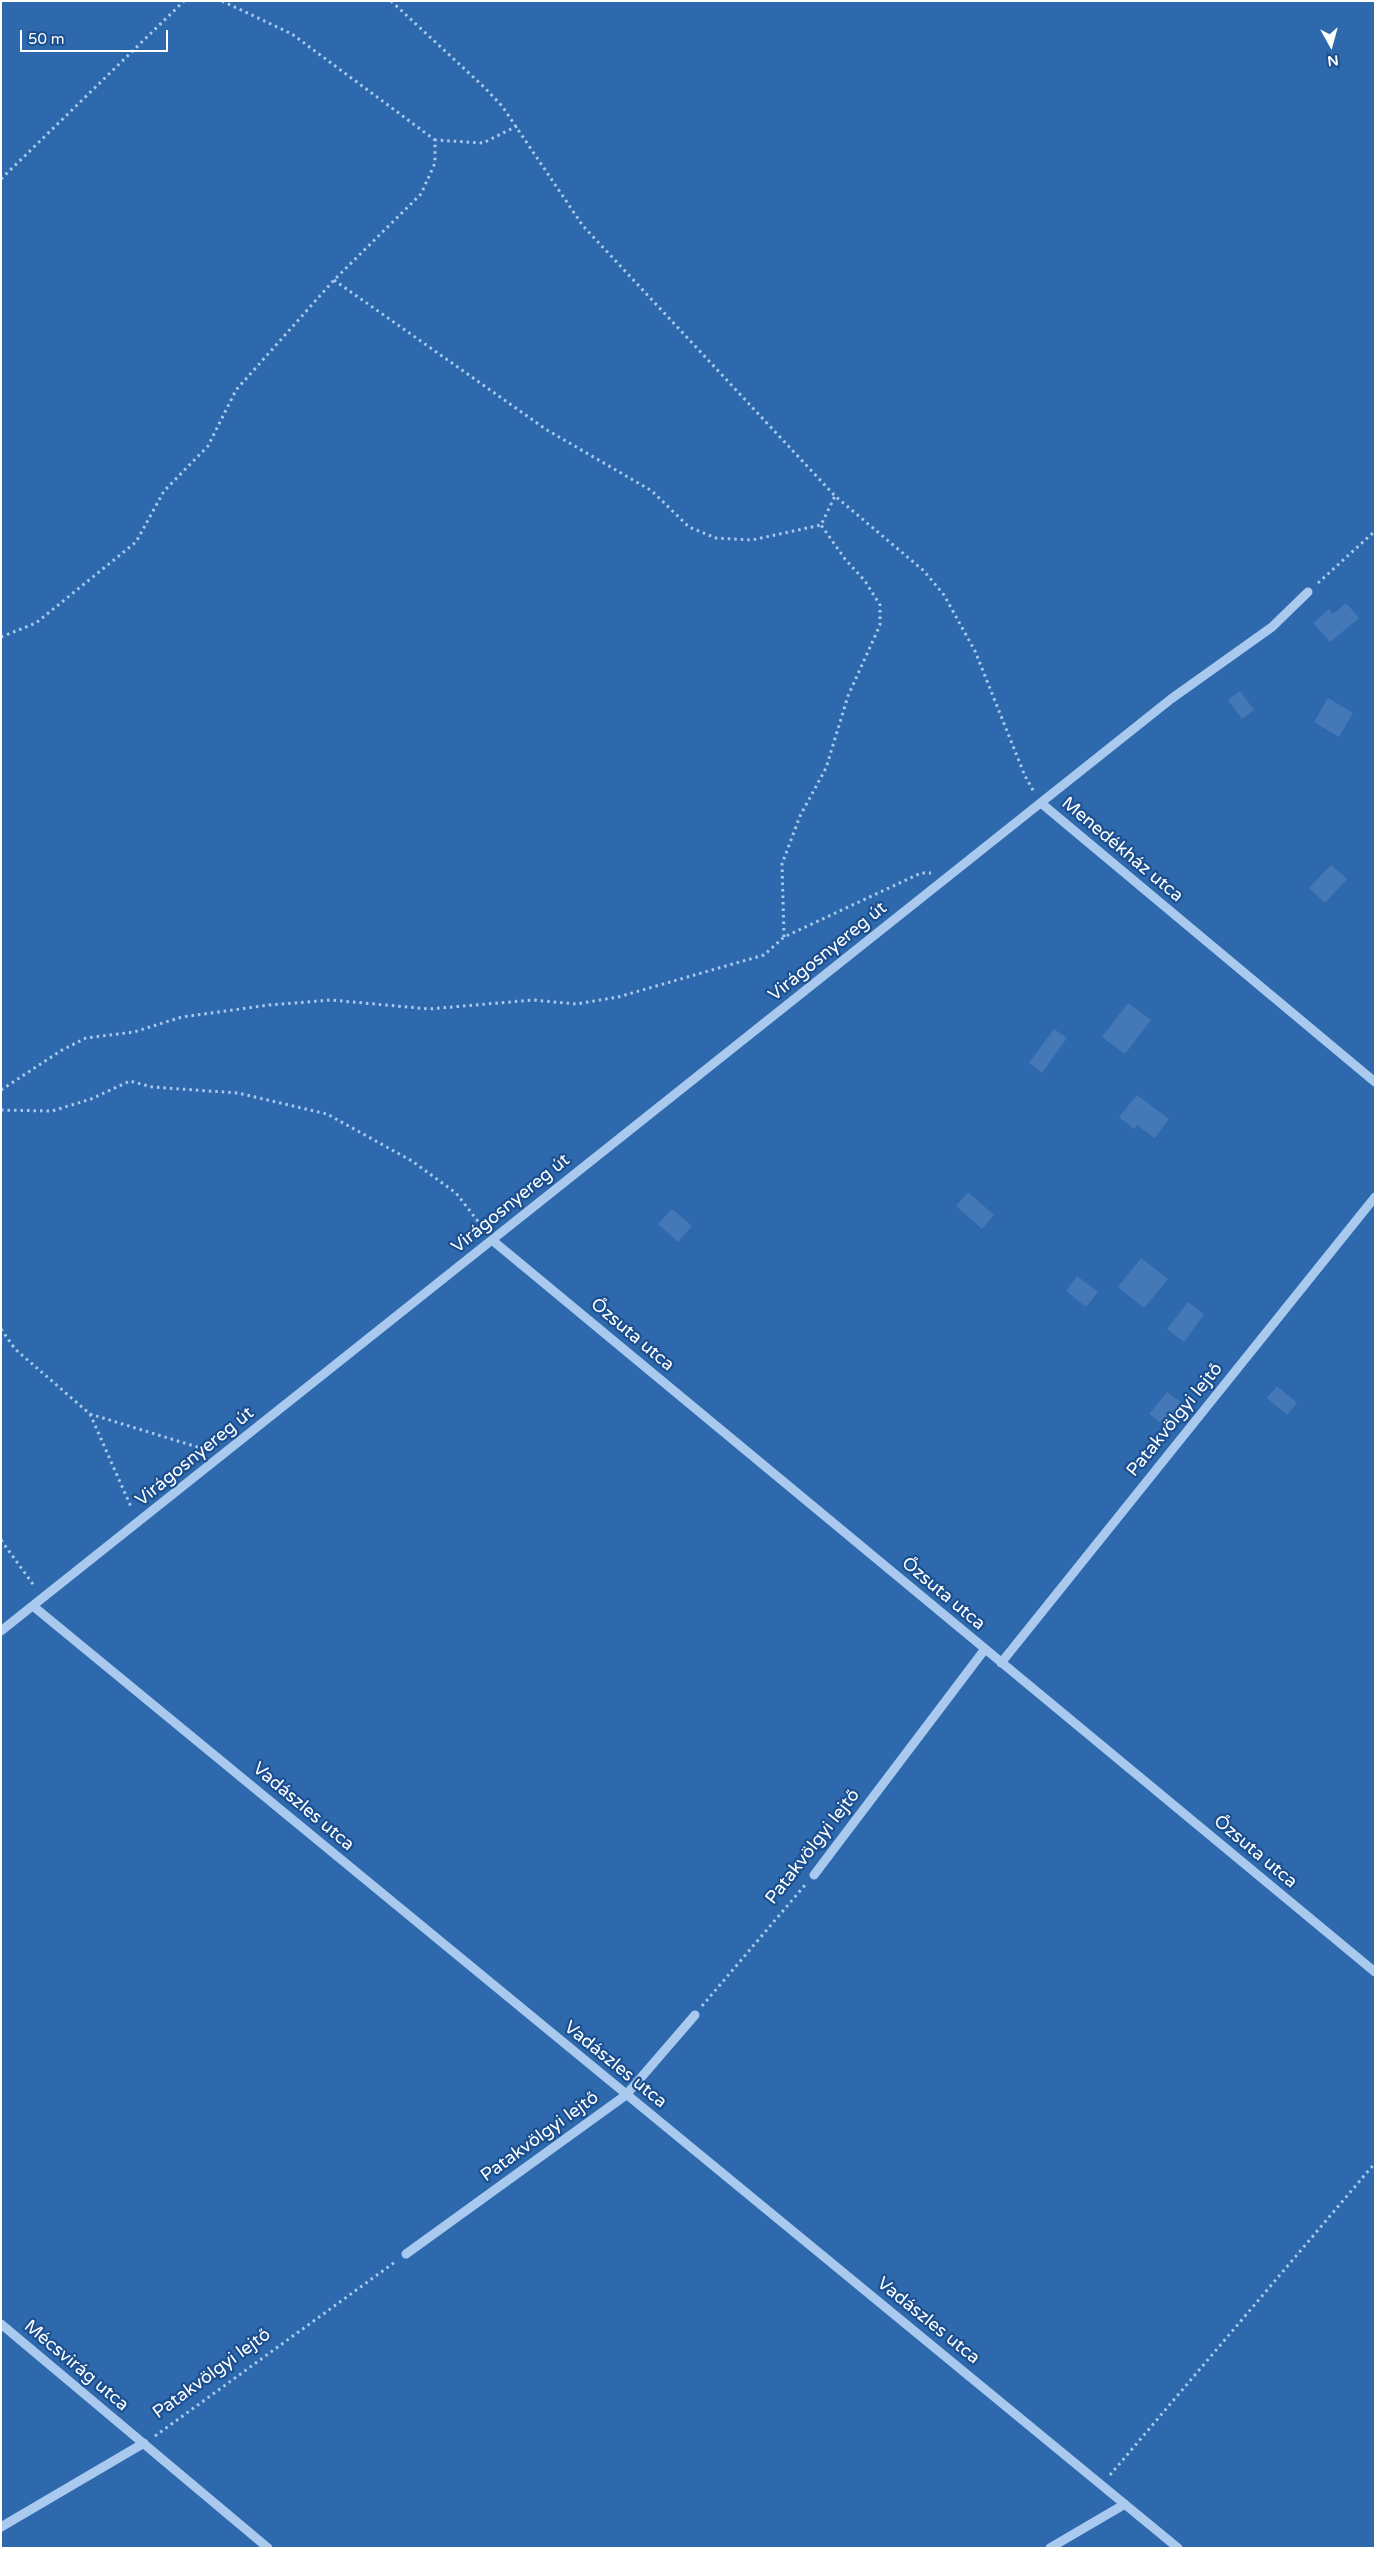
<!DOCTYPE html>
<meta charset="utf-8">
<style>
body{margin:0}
#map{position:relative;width:1376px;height:2549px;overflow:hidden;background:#1b4f8f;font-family:"Varela Round",sans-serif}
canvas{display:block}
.frame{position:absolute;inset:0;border:2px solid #fff;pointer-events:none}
.north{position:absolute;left:1306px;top:20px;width:50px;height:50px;-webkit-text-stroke:4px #1b4f8f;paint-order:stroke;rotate:173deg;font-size:14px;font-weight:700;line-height:20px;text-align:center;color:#fff}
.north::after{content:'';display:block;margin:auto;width:18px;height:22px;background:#fff;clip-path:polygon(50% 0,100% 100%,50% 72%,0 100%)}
.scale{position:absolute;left:20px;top:30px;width:148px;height:22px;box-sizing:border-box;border:2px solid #fff;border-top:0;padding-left:6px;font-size:15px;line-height:18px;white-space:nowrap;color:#fff;-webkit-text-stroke:4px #1b4f8f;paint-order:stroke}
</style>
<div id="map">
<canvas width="1376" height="2549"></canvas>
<div class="frame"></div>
<div class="north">N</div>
<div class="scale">50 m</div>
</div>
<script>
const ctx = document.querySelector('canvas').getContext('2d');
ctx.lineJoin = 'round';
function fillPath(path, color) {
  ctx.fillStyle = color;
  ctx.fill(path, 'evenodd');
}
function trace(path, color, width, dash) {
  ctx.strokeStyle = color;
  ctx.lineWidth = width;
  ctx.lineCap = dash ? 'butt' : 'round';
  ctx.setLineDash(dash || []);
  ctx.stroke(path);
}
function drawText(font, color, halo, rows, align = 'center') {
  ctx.font = font + ' "Varela Round",sans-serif';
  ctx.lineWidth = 4.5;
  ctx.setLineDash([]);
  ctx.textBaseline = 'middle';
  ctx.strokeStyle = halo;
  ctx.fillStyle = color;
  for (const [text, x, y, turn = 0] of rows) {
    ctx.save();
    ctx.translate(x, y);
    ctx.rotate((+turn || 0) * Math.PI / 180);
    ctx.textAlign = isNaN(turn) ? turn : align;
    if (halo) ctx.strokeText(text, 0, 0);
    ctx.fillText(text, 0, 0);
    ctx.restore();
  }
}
const green = new Path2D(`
 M1,1h1374v2547h-1374z`);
const building = new Path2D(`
 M1346,603l13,15 -29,24 -17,-19 16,-14 4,5z
 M1240,691l14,19 -12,9 -14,-19z
 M1328,698l25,15 -14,24 -25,-15z
 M1331,865l16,14 -22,24 -16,-15z
 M1128,1003l23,17 -26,34 -23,-17z
 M1054,1029l13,9 -25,35 -13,-10z
 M1137,1095l32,24 -14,19 -18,-13 -3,4 -15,-12z
 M968,1192l26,23 -12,14 -26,-23z
 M672,1209l20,17 -14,16 -20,-18z
 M1141,1258l27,21 -24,29 -26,-21z
 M1077,1276l21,16 -12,15 -20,-16z
 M1188,1302l16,12 -20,28 -17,-13z
 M1277,1386l20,17 -10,12 -20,-17z
 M1167,1392l22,16 -18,23 -22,-17z`);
const path = new Path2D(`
 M222,1l70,33 143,106
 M391,1l93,86 18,19 81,120 252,270 89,75 20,24 31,56 50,125 9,16
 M1,179l183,-178
 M334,280l213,150 105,61 37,36 27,11 36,2 69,-15 14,-29
 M1318,583l57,-52
 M1,637l35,-14 100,-81 28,-51 44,-45 28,-56 98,-110 87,-86 14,-31v-23l48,3 34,-17
 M784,937l-2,-73 18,-48 26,-48 22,-72 32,-71v-20l-15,-24 -20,-22 -24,-34
 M1,1090l61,-40 24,-12 48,-6 48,-15 87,-12 62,-5 98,9 104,-9 43,4 42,-7 146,-42 20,-18 137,-64h10
 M1,1110l51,1 39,-12 39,-18 22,6 86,6 89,21 85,47 44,32 28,36
 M1,1329l14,20 75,65 117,36
 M90,1414l42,95
 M1,1540l34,47
 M702,2006l103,-121
 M155,2436l240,-174
 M1110,2475l265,-312`);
const minor = new Path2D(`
 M1041,803l334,279
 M492,1240l883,732
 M33,1606l1145,942
 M1,1631l1170,-932 101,-72 36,-35
 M1001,1663l374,-466
 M814,1875l171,-226
 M406,2254l220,-159 69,-80
 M1,2324l267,224
 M1,2527l143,-84
 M1050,2548l75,-44`);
const streetNames = [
 ["Menedékház utca",1122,850,40],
 ["Virágosnyereg út",828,952,-39],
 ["Virágosnyereg út",511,1204,-39],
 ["Őzsuta utca",632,1335,40],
 ["Patakvölgyi lejtő",1175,1420,-51],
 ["Virágosnyereg út",195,1457,-39],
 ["Őzsuta utca",943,1594,40],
 ["Vadászles utca",303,1807,40],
 ["Patakvölgyi lejtő",813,1847,-52],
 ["Őzsuta utca",1255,1852,40],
 ["Vadászles utca",615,2065,39],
 ["Patakvölgyi lejtő",540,2137,-36],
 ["Vadászles utca",928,2321,39],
 ["Mécsvirág utca",76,2366,40],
 ["Patakvölgyi lejtő",212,2374,-36]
];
fillPath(green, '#2e69ad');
fillPath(building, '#4478b7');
trace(path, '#a9c9ee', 3, [2.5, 4]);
trace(minor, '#a9c9ee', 9);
drawText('18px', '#fff', '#1b4f8f', streetNames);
</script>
